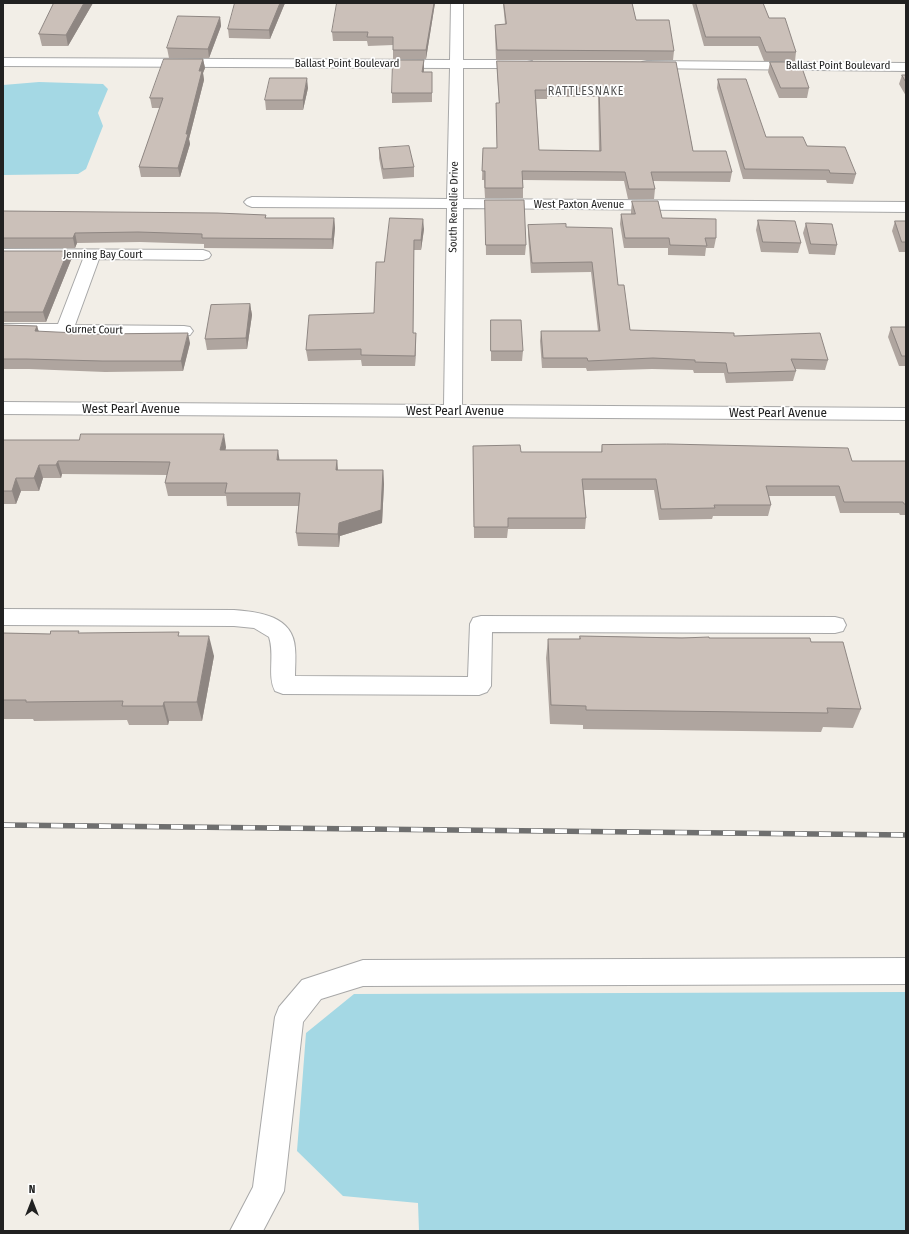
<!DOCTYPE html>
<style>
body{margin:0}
#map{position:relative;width:909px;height:1234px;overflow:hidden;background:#f2eee7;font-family:"Fira Sans Condensed",sans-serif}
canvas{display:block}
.frame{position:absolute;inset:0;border:4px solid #212121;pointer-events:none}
.north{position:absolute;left:12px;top:1182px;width:40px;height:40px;-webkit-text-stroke:3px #fff;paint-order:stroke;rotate:0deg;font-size:11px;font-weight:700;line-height:16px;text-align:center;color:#212121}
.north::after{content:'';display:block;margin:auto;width:14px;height:18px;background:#212121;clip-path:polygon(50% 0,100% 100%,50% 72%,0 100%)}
</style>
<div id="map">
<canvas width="909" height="1234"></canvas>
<div class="frame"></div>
<div class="north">N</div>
</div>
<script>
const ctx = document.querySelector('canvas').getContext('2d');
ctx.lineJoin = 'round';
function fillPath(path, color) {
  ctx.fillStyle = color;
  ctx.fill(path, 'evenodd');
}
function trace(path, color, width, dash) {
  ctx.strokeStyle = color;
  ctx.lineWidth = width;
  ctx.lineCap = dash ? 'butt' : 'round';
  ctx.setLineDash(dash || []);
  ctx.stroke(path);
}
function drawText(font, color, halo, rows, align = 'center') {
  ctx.font = font + ' "Fira Sans Condensed",sans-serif';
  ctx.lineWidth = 3.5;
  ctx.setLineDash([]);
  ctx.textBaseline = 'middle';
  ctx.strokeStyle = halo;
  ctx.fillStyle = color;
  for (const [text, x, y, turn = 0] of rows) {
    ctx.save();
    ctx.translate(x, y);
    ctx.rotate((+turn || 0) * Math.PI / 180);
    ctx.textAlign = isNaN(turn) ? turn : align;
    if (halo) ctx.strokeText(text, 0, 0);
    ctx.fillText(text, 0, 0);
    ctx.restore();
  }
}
const water = new Path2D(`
 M39,82l64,2 5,5 -10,24 5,13 -17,43 -8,5 -75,1v-90z
 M906,992v239h-487l-1,-28 -75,-7 -46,-45 9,-118 48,-39z`);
const minor = new Path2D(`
 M451,3h12v57h64l5,1 2,3 -2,3 -5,1h-64v131l443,3v10l-443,-4 -1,197 444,3v12l-903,-6v-12l441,3 3,-197 -195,-1 -5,-2 -3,-3 3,-3 5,-2 195,2 3,-131 -447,-2v-8l447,2z
 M647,61l259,2v8l-264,-3 -2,-3 2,-3z
 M3,249l200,1 6,2 2,3 -2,3 -6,2 -104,-1 -24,66 109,1 6,1 3,4 -3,4 -6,1 -181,-2v-10h55l25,-65h-80z
 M3,609l231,1c26,2 59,6 61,38 1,9 0,19 0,28l173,1 2,-53 3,-6 8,-2 354,1 8,2 3,6 -3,6 -8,2 -343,-1 -1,54 -4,6 -8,3 -196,-1 -8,-3c-8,-15 0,-36 -6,-54l-15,-9 -20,-2 -231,-1z
 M906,958v26l-543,2 -42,13 -18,23 -19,169 -21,40h-33l23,-44 22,-170 4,-10 23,-27 61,-20z`);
const rail = new Path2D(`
 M3,825l903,10`);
const wall = new Path2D(`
 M54,3h71h-32l-25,43h-26l-3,-12z
 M285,3l-15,36 -41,-1 -1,-9z
 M435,3l-9,56h-33v-14l-25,1 -1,-5h-34l-1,-9z
 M503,3h129l4,17 38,31 -1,9h-177l-1,-26v-9l10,-1z
 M692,3h71l6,15 27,34 -1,9h-31l-6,-15h-54z
 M220,17l1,9 -12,32h-40l-2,-10z
 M203,59l2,9 -2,5 1,7 -15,59 1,5 -10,33h-39l-2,-10 21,-59h-8l-2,-10z
 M424,60v12h8v30l-40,1v-10z
 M497,61l179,1 17,89 39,21 -2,10 -77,-1 2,8 -1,10h-26l-4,-18 -101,-1v18h-38l-1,-18h-2l1,-32h14l-1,-45h3l-2,-33zM547,97h51l1,54 -60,-1 -3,-51h11z
 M770,62l39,26 -2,10h-28l-11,-26z
 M902,75h4v21l-7,-12z
 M718,79l48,58 41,9 49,28 -3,10 -26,-1 -1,-3 -83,-1 -26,-91z
 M308,88l-5,22h-37l-1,-10z
 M379,148l35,19v10l-31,2 -4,-21z
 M485,200l41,45 -1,10h-39z
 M632,201l30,17 54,20 -2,10h-8l-1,8 -37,-1v-7h-44l-4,-24 1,-10h10v-3z
 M3,211l263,4v3h68l1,10 -2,21 -129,-1v-4l-64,-2 -63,1 -2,5h-72z
 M758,220l43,23 -3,10 -37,-1 -5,-22z
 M895,221h11v31h-7l-7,-21z
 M806,223l31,22 -2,10 -26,-1 -6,-21z
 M528,225l38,2 52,58 12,45 104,6 94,24 -3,10 -30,-1 1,2 -3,10 -67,2 -2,-10h-30l-1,-3 -41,-1 -65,2 -1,-3h-44l-2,-27 1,-10h57l-7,-59 -60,1 -3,-38z
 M424,229l-3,21h-7l-1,83h3v10l-1,23h-53l-1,-6 -53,1 -2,-11 68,-37 10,-51z
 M3,251h65l3,9 -25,62h-43z
 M250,304l2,11 -5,34 -40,1 -2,-11z
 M491,320l32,31 -1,10h-31z
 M3,325l34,1 2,6 151,11 -7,28 -78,1 -76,-3h-26z
 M891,327h15v39h-7l-11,-29z
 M3,440l223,7 -1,3 55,10h57l1,10h45l1,14 -2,39 -42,13 -1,11 -41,-1 -2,-13 3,-27h-72l-1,-10h-58l-3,-13 2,-8 -105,-1 -1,4h-18l-4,13h-18l-5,13h-13z
 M602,445l250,16h54v54h-6l-1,-2h-59l-5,-17h-66l2,9 -3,11h-55l-1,3 -53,1 -5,-30h-70l2,28 -1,11h-77l-1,9h-33l-1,-92 48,6h80z
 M3,633l47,1 29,-1 101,3 34,20 -12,65h-33l-1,4h-39l-2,-5 -93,1 -1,-2h-30z
 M580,636l129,2 102,4 50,67 -8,19 -30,-1 -2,5 -238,-3v-4l-33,-1 -4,-66 2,-19h31z`);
const shadedWall = new Path2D(`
 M84,3h9l-25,43 -2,-11z
 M280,3h5l-15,36 -1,-9z
 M434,3h1l-9,56v-9z
 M220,17l1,9 -12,32 -1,-9z
 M203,59l2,9 -2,5 1,7 -15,59 1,5 -10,33 -2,-9 8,-34 13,-63z
 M424,60v9l-2,12v-9z
 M307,78l1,10 -5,22v-10z
 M334,218l1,10 -2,21 -1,-10z
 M423,219l1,10 -3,21v-10z
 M75,233l2,10 -2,5 -2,-10z
 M414,240v10l-1,93v-10z
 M68,251l3,9 -25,62 -3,-10z
 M250,304l2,11 -5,34 -1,-11z
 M37,326l3,10 -5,-5z
 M188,333l2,10 -7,28 -2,-10z
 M416,333v10l-1,23v-10z
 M224,434l2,13 -3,16 -3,-13z
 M278,450l2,13 -3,-3z
 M337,460l1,13 -2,-3z
 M58,461l4,13 -1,4 -5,-13z
 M39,465l4,13 -4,13 -5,-13z
 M383,470l1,14 -2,39 -42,13 -1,11 -1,-13 1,-11z
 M16,478l5,13 -5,13 -4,-13z
 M209,636l5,20 -12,65 -5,-19z
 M164,702l5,19 -1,4 -5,-19z`);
const building = new Path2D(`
 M54,3h30l-18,32 -27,-1z
 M235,3h45l-11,27 -41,-1z
 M337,3h97l-8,47h-33v-13h-26l1,-5h-36z
 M504,3h128l4,17h33l5,31 -177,-1 -2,-25 11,-1z
 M696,3h67l6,15h16l11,34h-30l-6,-15h-54z
 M178,16l42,1 -12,32 -41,-1z
 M164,59h39l-4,12h3l-16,63h2l-10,34 -39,-1 24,-69h-13z
 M393,60h31l-2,12h10v21h-40z
 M497,61l179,1 17,89h33l6,21h-81l4,17h-26l-4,-17 -103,-1 1,17h-38v-17h-3l1,-23h14l-1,-45h3zM547,88h52l2,63 -62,-1 -4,-60h12z
 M770,62h30l9,26h-28z
 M902,75h4v7z
 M270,78h37l-4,22h-38z
 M718,79h28l20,58h37l4,9 38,1 11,27 -26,-1 -1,-3 -84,-1z
 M409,146l5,21 -31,2 -4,-21z
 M485,200h39l2,45h-40z
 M632,201h26l4,17 54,1v19h-11l2,8 -37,-1 -1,-7h-44l-4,-24h14z
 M3,211l214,2 49,2 -1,3h69l-2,21 -130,-1v-4l-64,-2 -63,1 -2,5h-70z
 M390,218l33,1 -2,21h-7l-1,93h3l-1,23 -54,-1v-6l-55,1 3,-35 65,-2 2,-51h8z
 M758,220l37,1 6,22 -38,-1z
 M895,221h11v21h-4z
 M806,223l26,1 5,21 -26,-1z
 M566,224v3l46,1 6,57h6l6,45 104,3v3l86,-3 8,27 -37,-1 5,12 -68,2 -2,-10 -31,-1v-2l-42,-2 -65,3 -1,-3h-44l-2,-27h59l-8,-69 -60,1 -4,-38z
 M3,251h65l-25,61h-40z
 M250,304l-4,34 -41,1 6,-34z
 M491,320h30l2,31h-32z
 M3,325l34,1 -2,5 63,3 90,-1 -7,28h-79l-76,-2h-23z
 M891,327h15v29h-4z
 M81,434h143l-4,16h58l-1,10h60l-1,10h47l-2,40 -42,13 -1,11 -42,-1 4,-40h-75l2,-10h-62l5,-21 -112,-1 -2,4h-17l-5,13h-18l-4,13h-9v-51h76z
 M667,444l181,4 4,13h54v43h-2l-1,-2h-59l-5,-16h-73l5,19h-57l1,3 -54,1 -5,-30h-74l4,39h-78v9h-34l-1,-81 47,-1 1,7h81v-7z
 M51,631h28l-1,2 101,-1 -1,4h31l-12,66h-33l-1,4h-41l1,-5 -97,1v-2h-23v-67l47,1z
 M580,636l102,2 27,-1v1h101l1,4h32l18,67 -34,-1 1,5 -242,-3v-4l-35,-1 -3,-66h32z`);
const farStreetnames = [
 ["Ballast Point Boulevard",347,64],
 ["Ballast Point Boulevard",838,66],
 ["West Paxton Avenue",579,205],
 ["South Renellie Drive",454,207,-89],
 ["Jenning Bay Court",103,255],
 ["Gurnet Court",94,330,1]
];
const farNeighbourhoodnames = [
 ["RATTLESNAKE",586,92]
];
const streetNames = [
 ["West Pearl Avenue",131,409],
 ["West Pearl Avenue",455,411],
 ["West Pearl Avenue",778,413]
];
fillPath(water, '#a4d8e4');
trace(minor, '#a8a8a8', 2);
fillPath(minor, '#fff');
trace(rail, '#6f6f6f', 5.5);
trace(rail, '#fff', 4, [12]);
fillPath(wall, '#afa59f');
fillPath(shadedWall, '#8e8682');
fillPath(building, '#cbc0b9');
trace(building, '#8e8682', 1);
drawText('11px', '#212121', '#fff', farStreetnames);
ctx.letterSpacing = '1px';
drawText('12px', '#545454', '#fff', farNeighbourhoodnames);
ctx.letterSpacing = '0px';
drawText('13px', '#212121', '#fff', streetNames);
</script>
